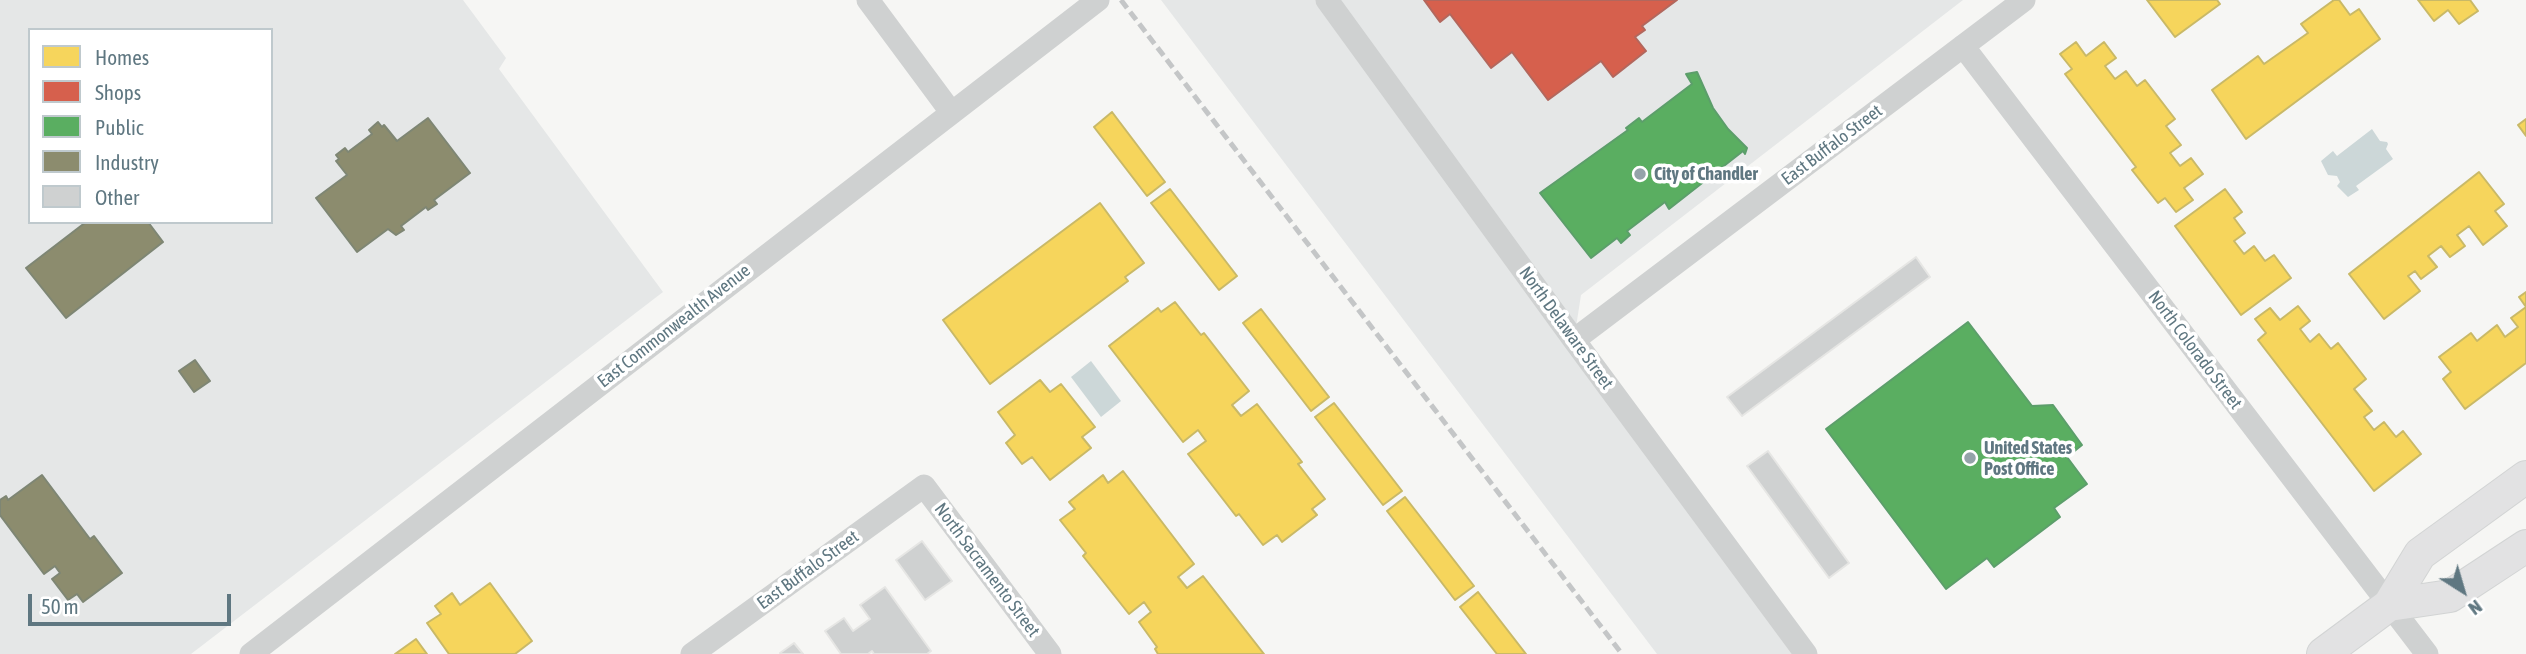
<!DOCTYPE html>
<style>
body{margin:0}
#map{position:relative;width:2526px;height:654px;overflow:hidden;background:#f6f6f4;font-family:"Asap Condensed",sans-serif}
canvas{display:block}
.legend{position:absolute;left:28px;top:28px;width:245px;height:196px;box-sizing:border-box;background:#fff;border:2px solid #bfc9cd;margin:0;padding:9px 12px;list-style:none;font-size:21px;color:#5f7781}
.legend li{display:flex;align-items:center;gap:14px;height:35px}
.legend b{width:35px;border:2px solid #bfc9cd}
.north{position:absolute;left:2428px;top:556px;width:70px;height:70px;-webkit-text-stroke:5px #fff;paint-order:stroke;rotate:143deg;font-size:19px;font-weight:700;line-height:28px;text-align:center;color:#5f7781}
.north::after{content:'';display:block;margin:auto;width:24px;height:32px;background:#5f7781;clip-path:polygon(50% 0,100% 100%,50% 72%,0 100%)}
.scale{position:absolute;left:28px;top:594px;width:203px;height:32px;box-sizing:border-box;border:4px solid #5f7781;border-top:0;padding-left:9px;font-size:21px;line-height:24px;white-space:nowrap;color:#5f7781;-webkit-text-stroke:5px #fff;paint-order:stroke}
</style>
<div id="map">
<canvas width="2526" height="654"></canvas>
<ul class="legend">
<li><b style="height:19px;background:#f6d55c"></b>Homes</li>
<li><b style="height:19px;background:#d6604d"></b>Shops</li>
<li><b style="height:19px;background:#5aae61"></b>Public</li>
<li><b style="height:19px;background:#8c8c6e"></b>Industry</li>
<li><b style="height:19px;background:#cfd1d1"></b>Other</li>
</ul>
<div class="north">N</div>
<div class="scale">50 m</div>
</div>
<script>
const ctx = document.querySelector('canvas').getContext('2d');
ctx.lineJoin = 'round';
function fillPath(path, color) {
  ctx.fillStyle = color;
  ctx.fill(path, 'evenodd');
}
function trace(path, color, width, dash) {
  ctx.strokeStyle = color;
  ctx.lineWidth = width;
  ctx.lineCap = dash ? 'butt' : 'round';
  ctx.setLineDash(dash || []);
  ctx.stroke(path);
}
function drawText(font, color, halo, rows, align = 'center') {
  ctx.font = font + ' "Asap Condensed",sans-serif';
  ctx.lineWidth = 7;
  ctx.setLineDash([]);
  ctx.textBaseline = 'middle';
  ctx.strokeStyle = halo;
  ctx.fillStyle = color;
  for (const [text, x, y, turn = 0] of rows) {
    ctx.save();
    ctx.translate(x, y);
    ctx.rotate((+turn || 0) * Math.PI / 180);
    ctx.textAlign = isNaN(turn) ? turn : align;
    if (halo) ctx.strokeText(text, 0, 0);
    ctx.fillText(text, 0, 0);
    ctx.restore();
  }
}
const built = new Path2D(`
 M0,0h463l43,58 -7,11 164,223 -472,362h-191zM30,30h241v192h-241z
 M1161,0h802l-382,295 -7,45 232,314h-149z`);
const water = new Path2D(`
 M2372,129l8,12 7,1 1,2 -2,5 7,10 -37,27 3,4 -11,7 -11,-11 3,-4 -3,-6 -9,-1 -7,-14 12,-10 4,5z
 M1091,361l30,40 -20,16 -30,-40z`);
const homes = new Path2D(`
 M2147,0h70l3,4 -45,33z
 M2334,0h5l11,15 9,-6 21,30 -134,100 -34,-49 46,-34 6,8 44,-31 -7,-9z
 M2418,0h52l8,11 -19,13 -11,-14 -14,11z
 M2076,42l10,14 18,-14 12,16 -11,8 10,13 11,-8 11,15 8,-6 30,39 -9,7 15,19 -11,8 10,13 11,-8 12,16 -19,14 9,12 -17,12 -11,-14 -7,5 -26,-33 4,-3 -71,-93 7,-5 -12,-15z
 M1112,112l53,70 -18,14 -53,-69z
 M2526,119v17l-8,-11z
 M2479,172l25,32 -9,7 12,15 -24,19 -14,-19 -12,9 8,11 -15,11 -9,-11 -13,10 9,11 -16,12 -6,-8 -7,5 12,15 -36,28 -35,-45z
 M1170,189l67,87 -18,14 -68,-87z
 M2225,189l17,23 -8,6 11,15 -11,8 10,13 10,-8 11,15 9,-6 17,23 -50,37 -66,-89z
 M1100,203l44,60 -19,14 3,4 -138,103 -47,-64z
 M2526,292v71l-61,46 -22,-30 8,-7 -12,-15 32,-24 6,8 20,-16 8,12 13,-10 -7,-9 15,-11 -7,-10z
 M1175,302l26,33 3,-2 45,58 -17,14 9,11 16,-12 45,58 -4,2 27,35 -13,10 5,6 -35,27 -5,-7 -14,10 -24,-31 -3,2 -48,-62 18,-13 -8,-11 -15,12 -74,-96 49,-38 3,4z
 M2298,306l12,15 -10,8 10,13 9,-8 12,15 7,-6 28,36 -12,10 18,22 -8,6 10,13 10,-8 12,15 7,-6 18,23 -47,37 -116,-151 8,-7 -11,-14 15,-11 10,12z
 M1261,309l68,88 -18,14 -68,-88z
 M1040,380l10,12 11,-8 34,43 -13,10 9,11 -41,32 -18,-23 -10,7 -16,-21 9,-8 -17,-23z
 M1334,403l68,88 -19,14 -68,-88z
 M1123,471l71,93 -16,13 9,11 16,-12 61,78h-106l-3,-5 2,-2 -18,-25 12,-10 -7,-10 -15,12 -46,-58 3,-3 -26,-33 15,-11 -6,-7 34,-27 5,8z
 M1405,497l69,89 -19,14 -68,-89z
 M490,583l42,58 -17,13h-66l-22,-31 14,-9 -6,-8 17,-13 8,12z
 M1478,592l48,62h-29l-37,-47z
 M416,639l11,15h-32z`);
const shops = new Path2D(`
 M1424,0h253l-35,26 3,4 -10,7 11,14 -33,26 -12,-16 -53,39 -36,-48 -21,16 -41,-54 -10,8z`);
const public = new Path2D(`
 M1697,72l16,36 15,21 19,19 -2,6 -2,-3 -74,58 -4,-7 -38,29 3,4 -9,8 -4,-5 -26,20 -51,-65 88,-63 -2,-2 13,-10 3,4 50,-38 -6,-10z
 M1968,322l64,84 21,-1 29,40 -15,12 20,27 -33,24 6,9 -66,50 -7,-9 -41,31 -120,-160z`);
const industry = new Path2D(`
 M428,118l42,55 -36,27 3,4 -9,6 -2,-3 -25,19 3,4 -8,5 -8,-6 -31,23 -41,-54 31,-23 -11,-14 3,-2 -3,-4 9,-7 3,4 24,-18 -3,-4 9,-8 4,5 2,-2 13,16z
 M86,222h62l15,20 -97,76 -40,-50z
 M195,360l15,21 -16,11 -15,-21z
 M42,475l48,64 4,-3 28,37 -39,29 -6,-8 -9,6 -16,-21 8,-6 -5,-7 -11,8 -44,-59v-15l6,-4 2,4z`);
const building = new Path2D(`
 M1916,257l14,20 -188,139 -15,-19z
 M1768,451l81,112 -20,15 -82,-112z
 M922,541l30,40 -27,19 -29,-40z
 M885,587l46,64 -4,3h-53l-2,-3 -4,3h-27l-16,-23 19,-13 9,13 17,-12 -10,-14z
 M794,643l9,11h-22l-1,-1z`);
const street = new Path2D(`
 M868,0l83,112
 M1327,0l247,340 232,314
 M1963,46l464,608
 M1574,340l450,-340
 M251,654l847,-654
 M692,654l232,-168 126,168`);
const secondary = new Path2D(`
 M2389,605l61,-9 76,-50
 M2323,654l66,-49 31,-51 106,-77`);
const rail = new Path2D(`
 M1121,0l501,654`);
const markers = [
 [1640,174,7,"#94a3a9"],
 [1970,458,7,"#94a3a9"]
];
const streetNames = [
 ["East Buffalo Street",1832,145,-37],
 ["East Commonwealth Avenue",674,326,-38],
 ["North Delaware Street",1566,328,54],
 ["North Colorado Street",2195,350,53],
 ["East Buffalo Street",808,570,-36],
 ["North Sacramento Street",987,570,53]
];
const poiNames = [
 ["City of Chandler",1654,174],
 ["United States",1984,448],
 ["Post Office",1984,469]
];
fillPath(built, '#e5e7e7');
fillPath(water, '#ccd7d8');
fillPath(homes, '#f6d55c');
trace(homes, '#c9b967', 2);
fillPath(shops, '#d6604d');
trace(shops, '#b2675d', 2);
fillPath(public, '#5aae61');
trace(public, '#5c9e6b', 2);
fillPath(industry, '#8c8c6e');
trace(industry, '#7e8674', 2);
fillPath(building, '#cfd1d1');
trace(building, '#e6e6e4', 2);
trace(secondary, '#d2d4d4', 34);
trace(street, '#cfd1d1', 23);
trace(secondary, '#e2e2e3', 32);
trace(rail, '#c4c6c7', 5, [10, 5]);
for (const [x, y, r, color] of markers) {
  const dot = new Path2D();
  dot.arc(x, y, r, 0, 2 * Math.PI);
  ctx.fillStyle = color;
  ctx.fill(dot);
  trace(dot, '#fff', 2.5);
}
drawText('18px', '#5f7781', '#fff', streetNames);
drawText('bold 18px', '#5f7781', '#fff', poiNames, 'left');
</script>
